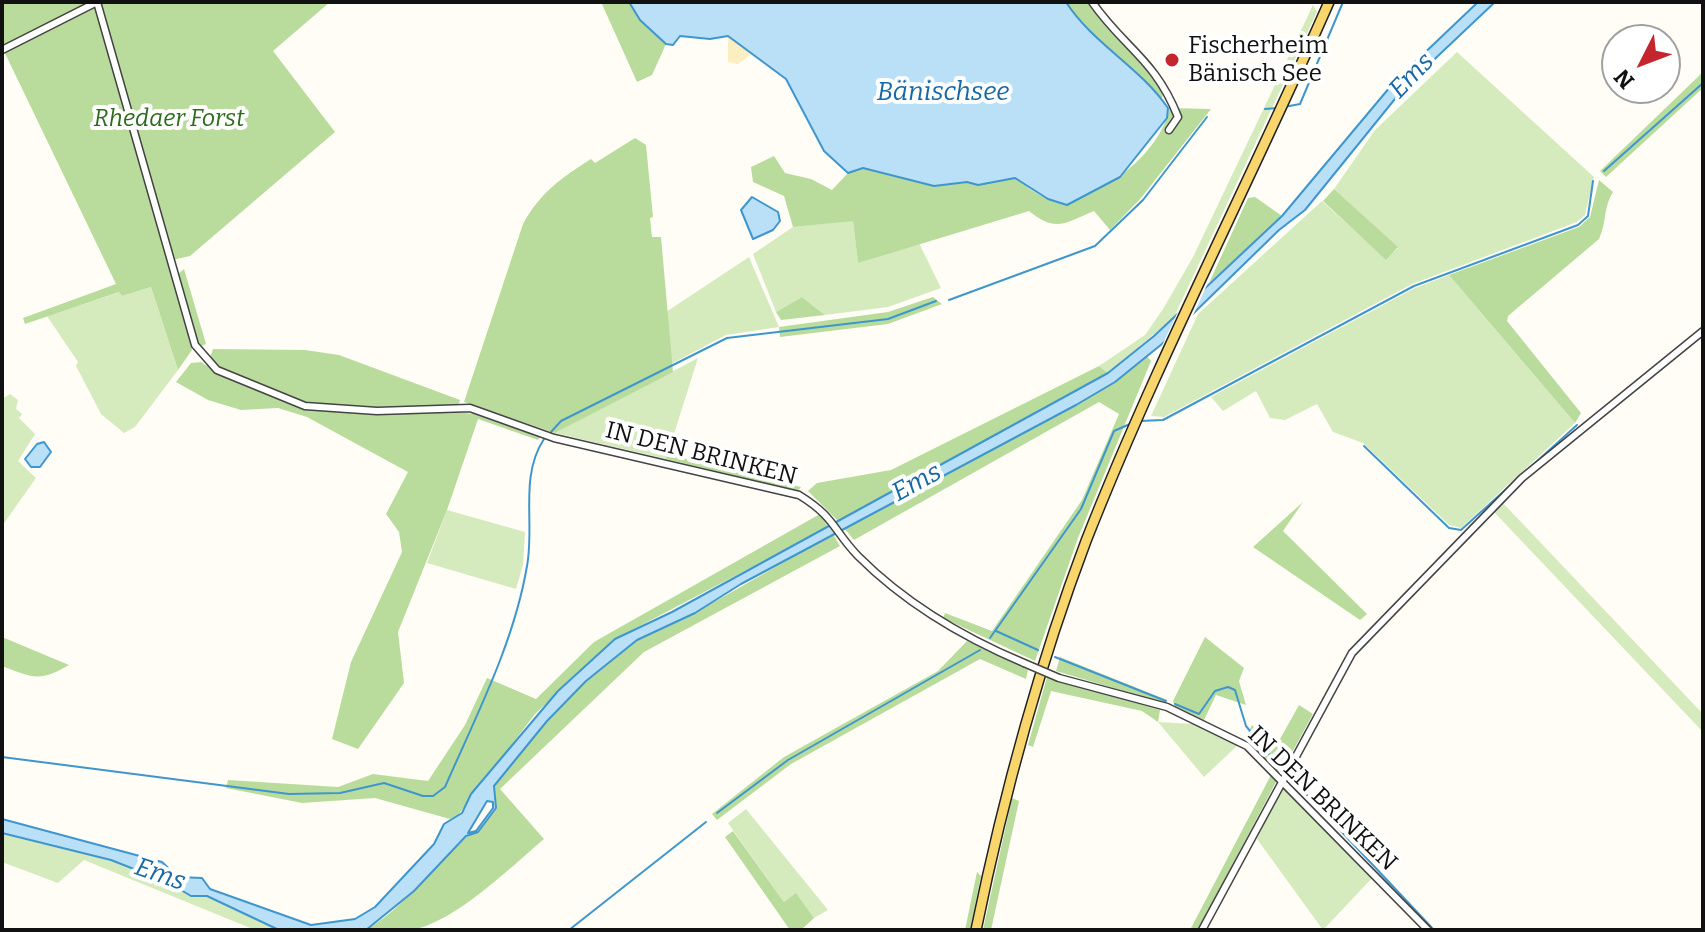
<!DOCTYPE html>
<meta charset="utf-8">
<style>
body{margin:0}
#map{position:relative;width:1705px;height:932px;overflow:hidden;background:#fffdf5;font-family:Bitter,serif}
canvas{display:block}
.frame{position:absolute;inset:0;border:4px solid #111;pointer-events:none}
.north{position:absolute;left:1601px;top:24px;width:80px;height:80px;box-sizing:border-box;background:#fff;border:2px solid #a0a0a0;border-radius:50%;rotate:228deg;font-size:22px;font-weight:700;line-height:32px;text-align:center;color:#111}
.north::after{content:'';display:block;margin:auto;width:28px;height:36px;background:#c4262e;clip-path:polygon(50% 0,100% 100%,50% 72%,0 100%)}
</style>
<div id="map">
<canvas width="1705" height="932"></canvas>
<div class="frame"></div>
<div class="north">N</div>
</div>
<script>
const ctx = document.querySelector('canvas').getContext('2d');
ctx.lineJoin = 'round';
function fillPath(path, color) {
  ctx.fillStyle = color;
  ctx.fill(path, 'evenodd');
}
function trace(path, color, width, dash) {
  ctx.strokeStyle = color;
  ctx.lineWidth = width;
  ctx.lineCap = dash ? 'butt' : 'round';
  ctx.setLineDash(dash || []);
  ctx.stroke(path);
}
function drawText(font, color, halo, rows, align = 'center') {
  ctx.font = font + ' Bitter,serif';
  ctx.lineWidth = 8;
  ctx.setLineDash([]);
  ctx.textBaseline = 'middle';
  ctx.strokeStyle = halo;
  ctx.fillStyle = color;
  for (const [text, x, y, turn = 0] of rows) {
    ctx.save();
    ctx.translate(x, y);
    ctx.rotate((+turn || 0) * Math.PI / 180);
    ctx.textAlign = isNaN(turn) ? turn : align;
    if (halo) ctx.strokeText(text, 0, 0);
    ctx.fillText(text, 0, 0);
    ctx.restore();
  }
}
const green = new Path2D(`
 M1313,5l4,7 -143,305 -66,56 -9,-7 46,-31 18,-26 30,-52z
 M1457,52l137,125 -9,38 -8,7 -165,62 -248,133 -13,-1 47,-102 124,-113 64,58 12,-11 -64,-59 41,-59z
 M853,220l5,43 61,-20 22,45 -53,19 -63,8 -23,-18 -26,15 -23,-58 40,-27z
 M749,257l30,70 -53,8 -55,29 -5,-52z
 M1449,275l126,148 -114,105 -12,-3 -86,-82 -30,-11 -16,-28 -32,16 -15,-2 -14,-27 -33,20 -12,-14 204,-109z
 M151,287l27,83 -43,57 -11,6 -23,-19 -25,-48 2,-4 -31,-46 73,-24 2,4z
 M698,358l-32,101 -111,-26z
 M10,394l8,6 -2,9 6,5 -3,4 16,16 -17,27 18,17 -34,48v-127z
 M1503,503l200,211v18l-209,-220z
 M447,510l78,22 -2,33 -7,24 -89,-26z
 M1158,722l36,2 46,19 -36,34z
 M1281,789l8,1 84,87 -50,53 -66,-91z
 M746,809l82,101 -14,8 -18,-24 -12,8 -56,-79z
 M2,833l109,27 33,13 10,10 22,4 15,9h16l72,34h-24l-171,-70 -26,23 -56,-21z`);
const forest = new Path2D(`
 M2,2h328l-57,49 62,81 -145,124 -22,5 24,89 -14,20 -27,-83 -29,9 -3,-4 -94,32 -2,-6 93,-34 -114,-237z
 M601,2h28l11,18 26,24 -14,31 -15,7z
 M1066,2h23c22,31 52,53 75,84l-2,13c-32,-33 -71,-59 -96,-97z
 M1703,72v16l-97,89 -6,-6z
 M1169,108l42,1 -70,89 -31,32 -16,-19c-29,12 -38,22 -65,0l-171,52 -5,-42 -60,6 -9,-31 -31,-14 -2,-15 23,-11 11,17 26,6 21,11 16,-17 15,-5 71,18 33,-4 12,3 36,-7c9,6 25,20 36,21 45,6 111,-46 118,-91z
 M635,138l11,7 7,72 -3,1 2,19h9l12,135 -118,61 -91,-31 59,-178c17,-31 38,-46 68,-65l4,4z
 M1599,180l14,12c-10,16 -6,30 -14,47l-91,77 -1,5 74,92 -6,10 -126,-148 130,-48 11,-10z
 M1334,189l64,58 -12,13 -63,-59z
 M1255,197l27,19 -73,67 39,-85z
 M184,269l22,75 -7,3 -21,-73z
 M802,297l23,18 -44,5 -5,-8z
 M933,297l9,7 -54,20 -108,13 -1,-10 109,-15z
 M213,349l92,1 34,5 121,45 -4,12 18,2 66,23 -2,3 -60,-21 -31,91 -49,122 6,51 -46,66 -26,-10 19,-77 51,-110 -3,-20 -13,-18 22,-42 -101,-55 -29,-9 -37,2 -33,-10 -32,-18 15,-19 10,-1 6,4z
 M1147,356l4,5 -73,177 -43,123 -92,-43 2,-5 47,18 90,-131 37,-86 -20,-12 -245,138 -10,-12c58,-30 115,-61 173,-93 45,-24 89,-46 130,-79z
 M1099,366l9,7 -269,149 -31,-31 9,-8 74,-13z
 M667,454l134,33 -3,4 -132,-32z
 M1303,502l-20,29 84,83 -7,6 -107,-73z
 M820,514l8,13 -213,112 -80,75 -77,101 -8,4 -75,-21 -73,5 -76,-15 2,-8 110,7 35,-13 55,7 37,-56 22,-47 49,21 58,-57z
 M833,534l7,12 -196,106 -144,137 44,50c-32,27 -92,86 -134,91 -14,2 -30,0 -44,0 33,-19 57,-51 83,-78 18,-17 36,-25 47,-49l-2,-17 53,-65 39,-40 51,-41 58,-27z
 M2,637l67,28c-29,17 -36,13 -67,1z
 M1205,637l39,31 -5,13 7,24 -30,-10 -12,25 -29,-13 -2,-6z
 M967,641l61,29 -2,9 -46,-20 -189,105 -74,56 -5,-6 72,-57 154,-86z
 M1060,657l107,43 -3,3 -108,-32z
 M1047,677l113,33 -2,12 -16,-11 -91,-20 -18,56 -5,-2z
 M1299,705l14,9 -30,55 -5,1 -33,-32 7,-13 8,9 20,5z
 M1272,773l5,7 -79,150h-8z
 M1012,798l7,3 -28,129h-8z
 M733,831l51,71 12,-9 18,25 -13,12h-11l-65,-93z
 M977,872l4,4 -11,54h-5z`);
const sand = new Path2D(`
 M728,36l25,17 -15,11 -10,-2z`);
const water = new Path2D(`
 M629,2h437c27,42 73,64 102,106l-1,10 -47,59 -53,28 -19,-6 -33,-21 -37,7 -11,-3 -33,4 -71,-18 -15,5 -24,-22 -38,-72 -58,-43 -18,3 -30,-3 -7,9 -7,-1 -26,-24z
 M1478,2h17l-92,87 -98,121 -26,20 -117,114 -47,38 -39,23 -335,179 -46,29 -58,27 -51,41 -39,40 -53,65 2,22 -18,24 -12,4 -52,55 -48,39h-87l-72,-34h-16l-15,-9 -22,-4 -10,-10 -33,-13 -109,-27v-14l160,43 16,15 24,1 8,11 101,36 44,-6 20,-12 59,-63 10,-20 18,-11 9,-19 87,-103 57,-52 57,-27 436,-239 46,-37 128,-120 113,-135zM487,801l6,1v6l-17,23 -8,2z
 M752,197l26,15 2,9 -7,9 -20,9 -12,-29z
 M44,442l7,10 -11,15h-9l-6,-8 12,-15z`);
const pier = new Path2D(`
 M1212,274l-22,48 -31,30 22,-47z`);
const stream = new Path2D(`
 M1284,107l16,-3 43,-102
 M1265,109l13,-1
 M1604,171l99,-88
 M949,300l146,-54 48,-46 64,-83
 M1140,421l23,-1 251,-134 164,-61 10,-9 5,-35
 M551,432l10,-11 166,-83 161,-19 48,-18
 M1364,446l85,82 12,2 116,-105
 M996,631l42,19
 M990,638l91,-129 33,-78 16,-7
 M1055,657l111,44
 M1175,704l24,10 16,-23 13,-4 7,3 11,36 34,42
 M2,757l287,37 51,-1 44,-10 39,13h10l12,-9c31,-71 69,-144 82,-221 8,-42 -8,-89 17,-127
 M1292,779l142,151
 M717,813l71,-53 192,-110
 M569,930l137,-108`);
const street = new Path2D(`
 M97,2l98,343 22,25 88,36 72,5 93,-3 84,30 245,57c36,22 34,35 59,61 48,48 104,81 166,107
 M1092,2c33,47 63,57 86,115l-9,13
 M2,50l95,-48
 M1059,678l108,29 80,39 181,184
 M1202,930l150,-277 170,-175 181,-147`);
const primary = new Path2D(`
 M976,930c27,-132 62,-262 110,-389 72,-183 164,-359 243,-539`);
const streetBridge = new Path2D(`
 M1024,663l35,15`);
const markers = [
 [1172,60,8,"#c4262e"]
];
const poiNames = [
 ["Fischerheim",1188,46],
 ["Bänisch See",1188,74]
];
const parkNames = [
 ["Rhedaer Forst",169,119]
];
const streetNames = [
 ["IN DEN BRINKEN",701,454,14],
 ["IN DEN BRINKEN",1322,799,44]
];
const waterNames = [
 ["Ems",1412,76,-46],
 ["Bänischsee",943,93],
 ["Ems",917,483,-29],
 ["Ems",160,875,19]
];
fillPath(green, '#d5ebbd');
fillPath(forest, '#b9dc9c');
fillPath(sand, '#fbeec1');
fillPath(water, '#b9e0f7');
trace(water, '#3f96cf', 2);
fillPath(pier, '#fffdf5');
trace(stream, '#3f96cf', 2);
trace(street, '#444', 9);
trace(primary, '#222', 12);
trace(street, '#fff', 6);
trace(primary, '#f9d66b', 9);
trace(streetBridge, '#444', 9, []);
trace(streetBridge, '#fff', 6);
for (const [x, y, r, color] of markers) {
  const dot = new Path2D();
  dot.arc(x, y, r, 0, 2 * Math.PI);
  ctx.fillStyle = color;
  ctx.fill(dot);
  trace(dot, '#fff', 3);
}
drawText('24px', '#111', '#fff', poiNames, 'left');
drawText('italic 24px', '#2f6b1f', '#fff', parkNames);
drawText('24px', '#111', '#fff', streetNames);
drawText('italic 26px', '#1768a6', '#fff', waterNames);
</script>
